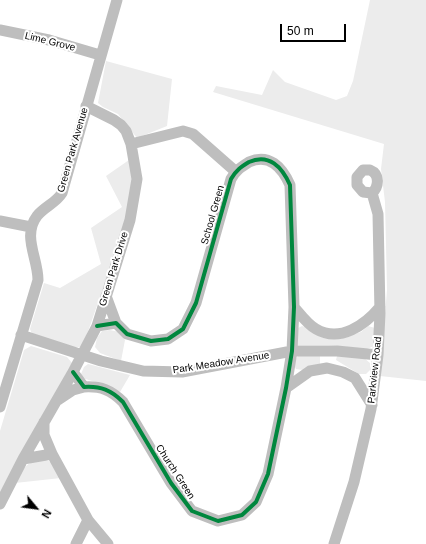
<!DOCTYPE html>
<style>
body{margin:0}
#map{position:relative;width:426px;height:544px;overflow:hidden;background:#fff;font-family:Helvetica,sans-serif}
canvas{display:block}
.north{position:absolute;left:16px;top:488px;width:40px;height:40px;-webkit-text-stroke:3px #fff;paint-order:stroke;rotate:119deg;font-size:11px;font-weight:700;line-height:16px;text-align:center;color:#000}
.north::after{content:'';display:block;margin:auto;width:14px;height:18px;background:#000;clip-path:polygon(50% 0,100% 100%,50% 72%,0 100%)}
.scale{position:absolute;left:280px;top:24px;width:66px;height:18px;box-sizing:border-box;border:2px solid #000;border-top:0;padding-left:5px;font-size:12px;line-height:14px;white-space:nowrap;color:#000;-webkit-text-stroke:3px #fff;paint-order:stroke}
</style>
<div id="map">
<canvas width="426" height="544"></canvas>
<div class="north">N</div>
<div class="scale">50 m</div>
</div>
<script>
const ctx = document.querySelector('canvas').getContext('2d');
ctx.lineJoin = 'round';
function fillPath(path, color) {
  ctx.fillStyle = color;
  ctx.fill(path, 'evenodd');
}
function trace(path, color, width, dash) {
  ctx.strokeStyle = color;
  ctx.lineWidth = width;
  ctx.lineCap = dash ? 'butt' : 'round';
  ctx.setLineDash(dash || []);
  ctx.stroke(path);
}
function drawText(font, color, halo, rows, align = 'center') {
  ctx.font = font + ' Helvetica,sans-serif';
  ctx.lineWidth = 4;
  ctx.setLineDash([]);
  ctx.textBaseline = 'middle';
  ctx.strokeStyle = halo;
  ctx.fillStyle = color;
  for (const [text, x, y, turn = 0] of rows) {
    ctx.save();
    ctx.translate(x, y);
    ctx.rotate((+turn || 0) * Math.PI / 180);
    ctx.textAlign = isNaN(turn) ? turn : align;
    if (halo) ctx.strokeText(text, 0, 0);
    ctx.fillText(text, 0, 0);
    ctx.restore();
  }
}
const green = new Path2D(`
 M370,0h56v381l-46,-5 7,-86 -2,-88 -4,-33 3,-25 -171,-52 3,-6 46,9 11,-25 12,12 51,18 11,-4 6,-15z
 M106,61l66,18 -5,47 -30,12 -19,-24 -15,-7 -5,-4z
 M129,160l4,18 -7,44 -42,121 -4,4h-7l-41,-13 -2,-5 14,-46 16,5 41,-24 -10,-36 31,-21 -16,-31z
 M302,326l10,4 31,7 18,-5 7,-6 7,2 -1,18 -7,3 -38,-4h-32l1,-17z
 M110,330l9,2 6,8 -4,21 -21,-8 -5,-6 2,-9 5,-7z
 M31,346l36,11 5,6 -72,131v-63l24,-81z
 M298,356h22v10l-17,4 -7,-1 -3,-6z
 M337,356l27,2 6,5v7l-4,4h-7l-23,-14z
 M88,364l42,11 -10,17 -11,-6 -27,-8 -1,-4 3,-7z
 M43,459l8,3 10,16 -46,5c9,-15 10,-21 28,-24z`);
const minor = new Path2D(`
 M0,30l49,10 51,15
 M131,144l52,-13 10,3 42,37
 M0,221l31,6
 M106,296l10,27
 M294,307c7,8 13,17 22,22 24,14 49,-4 64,-22
 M21,335l80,26 42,10 39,1 110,-21h45l41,4
 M73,372l11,15c17,-1 27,3 39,15l48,81 21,28 26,10 24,-6 14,-13 12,-28 18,-86 6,-37 2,-44 -4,-122c-8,-18 -21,-32 -41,-23 -8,5 -13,8 -18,17l-35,124 -13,26 -15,10 -17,2 -24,-7 -11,-11 -19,3
 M286,388l24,-17 17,-3 16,4 12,6 17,27
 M58,400l15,-10 11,-3
 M0,407l38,-127c0,-22 -16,-44 -1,-64 7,-9 19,-13 25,-23l55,-193
 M44,422v13l8,19
 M23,459l29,-5 36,66 20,24
 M0,504l23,-45 50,-87 24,-46 33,-106 7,-41 -6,-35 -5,-13 -5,-6 -7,-5 -28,-14
 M76,544l12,-24
 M334,544l20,-62 17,-73 7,-54 2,-42 -2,-99 -6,-21 -9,-1 -6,-7v-8l6,-7c2,0 4,0 7,0 10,4 9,17 2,23`);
const cycleway = new Path2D(`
 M73,372l11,15c17,-1 27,3 39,15l48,81 21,28 26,10 24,-6 14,-13 12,-28 18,-86 6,-37 2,-44 -4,-122c-8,-18 -21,-32 -41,-23 -8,5 -13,8 -18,17l-35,124 -13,26 -15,10 -17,2 -24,-7 -11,-11 -19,3`);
const streetNames = [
 ["Lime Grove",50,42,14],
 ["Green Park Avenue",73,150,-74],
 ["School Green",213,215,-74],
 ["Green Park Drive",114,269,-73],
 ["Park Meadow Avenue",221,363,-9],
 ["Parkview Road",375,370,-84],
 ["Church Green",175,472,57]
];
fillPath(green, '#ececec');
trace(minor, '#bebebe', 11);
trace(cycleway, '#00873e', 4);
drawText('10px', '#000', '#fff', streetNames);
</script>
